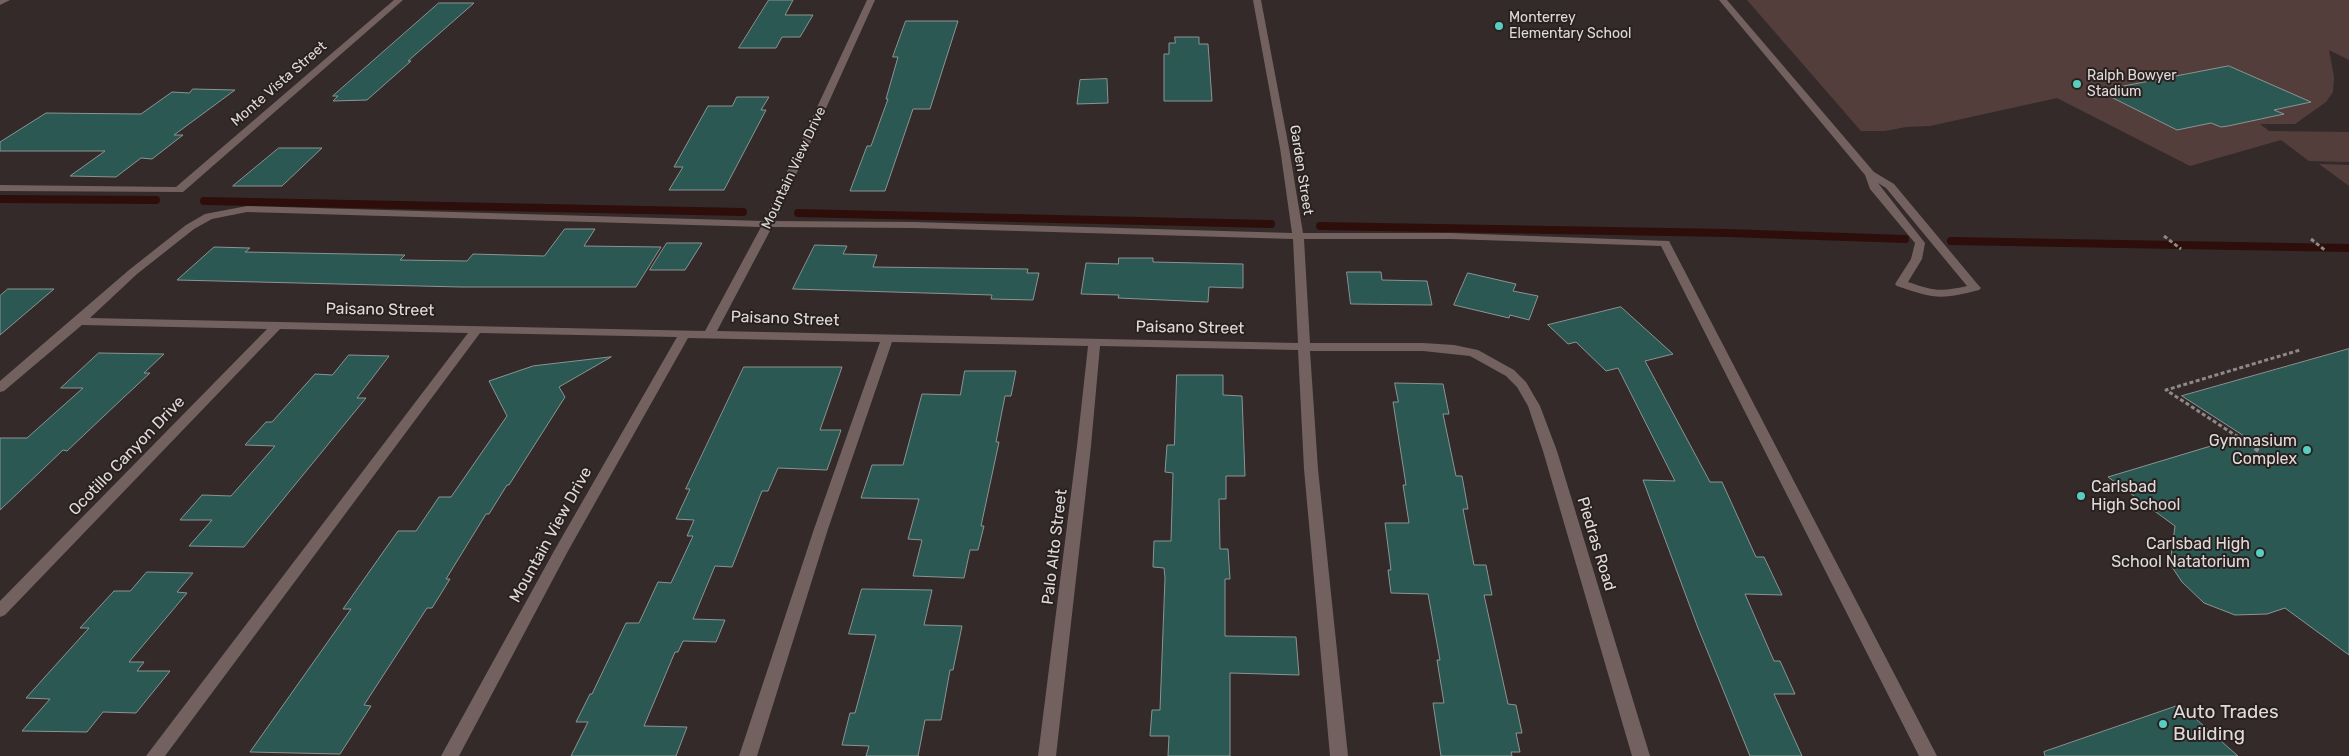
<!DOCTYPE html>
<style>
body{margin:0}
canvas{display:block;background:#332a29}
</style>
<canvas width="2349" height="756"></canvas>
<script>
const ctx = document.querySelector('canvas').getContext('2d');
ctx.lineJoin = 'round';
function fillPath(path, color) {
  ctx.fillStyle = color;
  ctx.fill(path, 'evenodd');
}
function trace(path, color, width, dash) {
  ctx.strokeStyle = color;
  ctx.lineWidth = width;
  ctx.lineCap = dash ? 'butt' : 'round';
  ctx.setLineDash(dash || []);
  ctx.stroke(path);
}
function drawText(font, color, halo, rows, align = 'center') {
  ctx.font = font + ' Rubik,sans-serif';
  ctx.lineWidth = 4;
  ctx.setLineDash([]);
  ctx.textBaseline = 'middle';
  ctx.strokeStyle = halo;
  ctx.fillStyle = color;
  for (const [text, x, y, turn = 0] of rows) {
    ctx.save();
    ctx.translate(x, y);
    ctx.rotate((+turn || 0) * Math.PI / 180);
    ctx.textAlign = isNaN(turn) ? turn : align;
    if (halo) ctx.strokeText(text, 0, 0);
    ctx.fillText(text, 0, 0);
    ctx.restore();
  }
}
const green = new Path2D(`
 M1747,0h602v60l-20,-10 5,27 -1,15 -7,10 -31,22h-35l9,7 80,1v30l-40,-1 -28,-21 -91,26 -133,-68 -127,28 -24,1 -21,4h-24z
 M2319,164l30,1v21z`);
const stream = new Path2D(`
 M0,199l156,1
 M204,201l539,11
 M798,213l473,11
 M1320,226l408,7 177,6
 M1951,241l398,7`);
const building = new Path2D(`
 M769,0h24l-8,15h28l-13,22h-18l-6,11h-37z
 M439,3h35l-66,58h3l-44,39 -34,1 5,-5h-5z
 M906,21h52l-28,88h-17l-28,82h-35l17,-45h4l17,-47h-2l12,-42h-5z
 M1175,37h24v7h9l4,57h-48v-47h5v-11h6z
 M2229,66l82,36 -37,8 10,4 -56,12 -7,1 -10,-4 -34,7 -78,-39z
 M1107,79l1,24 -31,1 3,-24z
 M193,89l42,1 -61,45h9l-31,24 -11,-1 -25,19 -46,-1 35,-25h-105v-9l46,-29 95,1 31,-22 17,1z
 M737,97h32l-8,13h5l-42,80h-55l14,-23h-9l34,-61h24z
 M279,148h43l-40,38h-49z
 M565,229h30l-11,17 77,1 -25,40h-176l-283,-7 37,-33 36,1 -5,4 160,3 -5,5 67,1 6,-7 71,2z
 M667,243h35l-17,27h-35z
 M815,245l32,1 -4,8 34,1 -4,12 155,2 -1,4h12l-6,27 -42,-1 1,-4 -199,-6z
 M1119,258h34v4l90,2v24l-34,-1 -1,15 -90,-4 1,-3 -38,-1 5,-31 32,1z
 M1347,272h34l1,8 45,1 5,24 -81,-1z
 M1468,273l48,11 -3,7 25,5 -9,24 -19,-5 -1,3 -55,-13z
 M8,289h46l-54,46v-39z
 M1621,307l52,47 -28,7 65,121h12l34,75h8l18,38 -37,-1 29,67h6l15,33h-21l28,62h-52l-52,-128 -55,-148 32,1 -57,-113 -12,3 -30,-29 -8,2 -20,-19z
 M2349,349v306l-64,-47 -18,6 -32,1 -31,-12 -22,-21 -12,-18 5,-38 -67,-49 136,-41 -62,-40z
 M99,353l65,1 -20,19h6l-27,25 -56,53 -4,-1 -63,60v-72h27l56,-50h-22z
 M349,355l40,1 -32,42h9l-122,149 -55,-1 23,-26h-32l22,-25 29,1 44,-50 -30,-1 21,-23h6l43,-48 17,1z
 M611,357l-52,30 6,10 -56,88h-2l-18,29h-3l-40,65h4l-18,29h-5l-63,97 7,1 -31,48 -90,-2 101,-143h-8l55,-78h18l23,-34h12l56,-81 -18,-35 44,-15z
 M744,367h98l-22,63h21l-14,40 -49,-2 -10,23h-6l-30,76 -17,-1 -22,53 32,1 -9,22 -33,-1 -5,11h-3l-31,74 43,1 -11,29h-105l17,-34h-12l14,-28h2l34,-71h13l19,-41 13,1 22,-47h-6l7,-16 -18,-1 14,-30h-4z
 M965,371h51l-5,25h-6l-9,46h3l-18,84h3l-6,24h-8l-6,28 -51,-2 9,-36 -14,-1 11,-40 -58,-1 11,-33h31l19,-71 38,1z
 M1177,375h46v20l19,1 3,80h-19v23h-7l1,50h8l2,30h-5v57l71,1 3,38 -69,-2v83h-62l1,-20h-19l2,-26h8l5,-132 -1,-10 -11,-1 1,-26h17l2,-68 -8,-1 2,-27h7z
 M1395,383l48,1 6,30h-6l13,62h6l6,33h-5l11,56h12l6,30h-8l24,109 8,1 6,28h-6l4,19h-9l1,4h-71l-8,-53h11l-7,-43h3l-12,-66 -37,-1 -3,-23h3l-6,-47h24l-6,-38h3l-13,-83h5z
 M147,572l46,1 -16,19 10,1 -58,69h15l-7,9h33l-34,42 -33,-1 -16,20 -65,-1 28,-32 -24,-1 63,-70h-9l34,-37h16z
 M862,589l70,1 -8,35 38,1 -9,44h-3l-9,50h-16l-7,36h-52l3,-10 -27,-1 8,-32h5l21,-78 -27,-1z
 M2180,705l58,51h-193l-1,-4z`);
const pathFar1 = new Path2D(`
 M2164,236l17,13
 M2311,239l15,12
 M2238,437l-72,-47 134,-40`);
const path = new Path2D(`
 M2236,436l23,15`);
const minor = new Path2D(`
 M0,0h10l-10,5z
 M394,0h9l-220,192 -183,-1v-6l176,2z
 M867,0h8l-100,221 139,1 378,11 -12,-85 -27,-148h8l28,148 14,85h148l218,8 268,515h-18l-258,-510 -210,-7h-147l6,104h113l31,2 24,5 36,20 12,12 14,24 17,45 93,305h-18l-89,-305 -15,-45 -11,-19 -11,-11 -36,-20 -47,-5h-113l8,118 30,287h-18l-26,-287 -6,-119 -198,-4 -9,100 -35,310h-18l39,-310 11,-100 -196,-4 -64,187 -71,227h-18l75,-227 66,-187 -192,-4 -120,213 -109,205h-18l113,-205 123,-214 -197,-4 -315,423h-19l322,-423 -188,-4 -275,286 -5,2v-16l267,-272 -185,-4 -78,66 -4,1v-11l129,-111 57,-45 19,-11 42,-8 517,15zM247,212l514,15 -56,104 -615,-13 47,-44 57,-45 18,-10zM772,227l142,1 379,11 5,104 -581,-12z
 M1719,0h8l147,172 20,12 85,102 2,2 -2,2c-39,10 -44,9 -82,-4l-2,-2 16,-25 4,-16 -45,-54 -5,-14zM1878,183l8,5 81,98c-27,6 -33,5 -59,-4l14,-23 3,-16z`);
const markers = [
 [1499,26,5,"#58cec0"],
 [2077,84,5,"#58cec0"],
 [2307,450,5,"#58cec0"],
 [2081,496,5,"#58cec0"],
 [2260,553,5,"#58cec0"],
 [2163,724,5,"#58cec0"]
];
const farPoinames = [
 ["Monterrey",1509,18],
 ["Elementary School",1509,34],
 ["Ralph Bowyer",2087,76],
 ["Stadium",2087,92]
];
const farStreetnames = [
 ["Monte Vista Street",279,84,-41],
 ["Mountain View Drive",794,168,-65],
 ["Garden Street",1301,170,81]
];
const streetNames = [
 ["Paisano Street",380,310,1],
 ["Paisano Street",785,319,2],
 ["Paisano Street",1190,328,1],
 ["Ocotillo Canyon Drive",127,456,-46],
 ["Mountain View Drive",551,535,-61],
 ["Piedras Road",1596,544,73],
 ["Palo Alto Street",1055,547,-83]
];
const poiNames = [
 ["Gymnasium",2297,441],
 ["Complex",2297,459],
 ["Carlsbad",2091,487,"left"],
 ["High School",2091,505,"left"],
 ["Carlsbad High",2250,544],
 ["School Natatorium",2250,562]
];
const nearPoinames = [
 ["Auto Trades",2173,713],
 ["Building",2173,735]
];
fillPath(green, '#543e3b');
trace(stream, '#2d0e0b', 8);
fillPath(building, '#2b5853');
trace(building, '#8a9493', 1);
trace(pathFar1, '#908888', 3, [4, 2.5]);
trace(path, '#908888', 4, [4.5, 3]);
fillPath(minor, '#72615f');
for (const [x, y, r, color] of markers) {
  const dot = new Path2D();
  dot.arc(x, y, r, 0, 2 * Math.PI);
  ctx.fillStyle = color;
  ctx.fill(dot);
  trace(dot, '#29211f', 2);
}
drawText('14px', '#e0dada', '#29211f', farPoinames, 'left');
drawText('14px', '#e0dada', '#29211f', farStreetnames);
drawText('16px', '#e0dada', '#29211f', streetNames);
drawText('16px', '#e0dada', '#29211f', poiNames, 'right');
drawText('19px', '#e0dada', '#29211f', nearPoinames, 'left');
</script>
